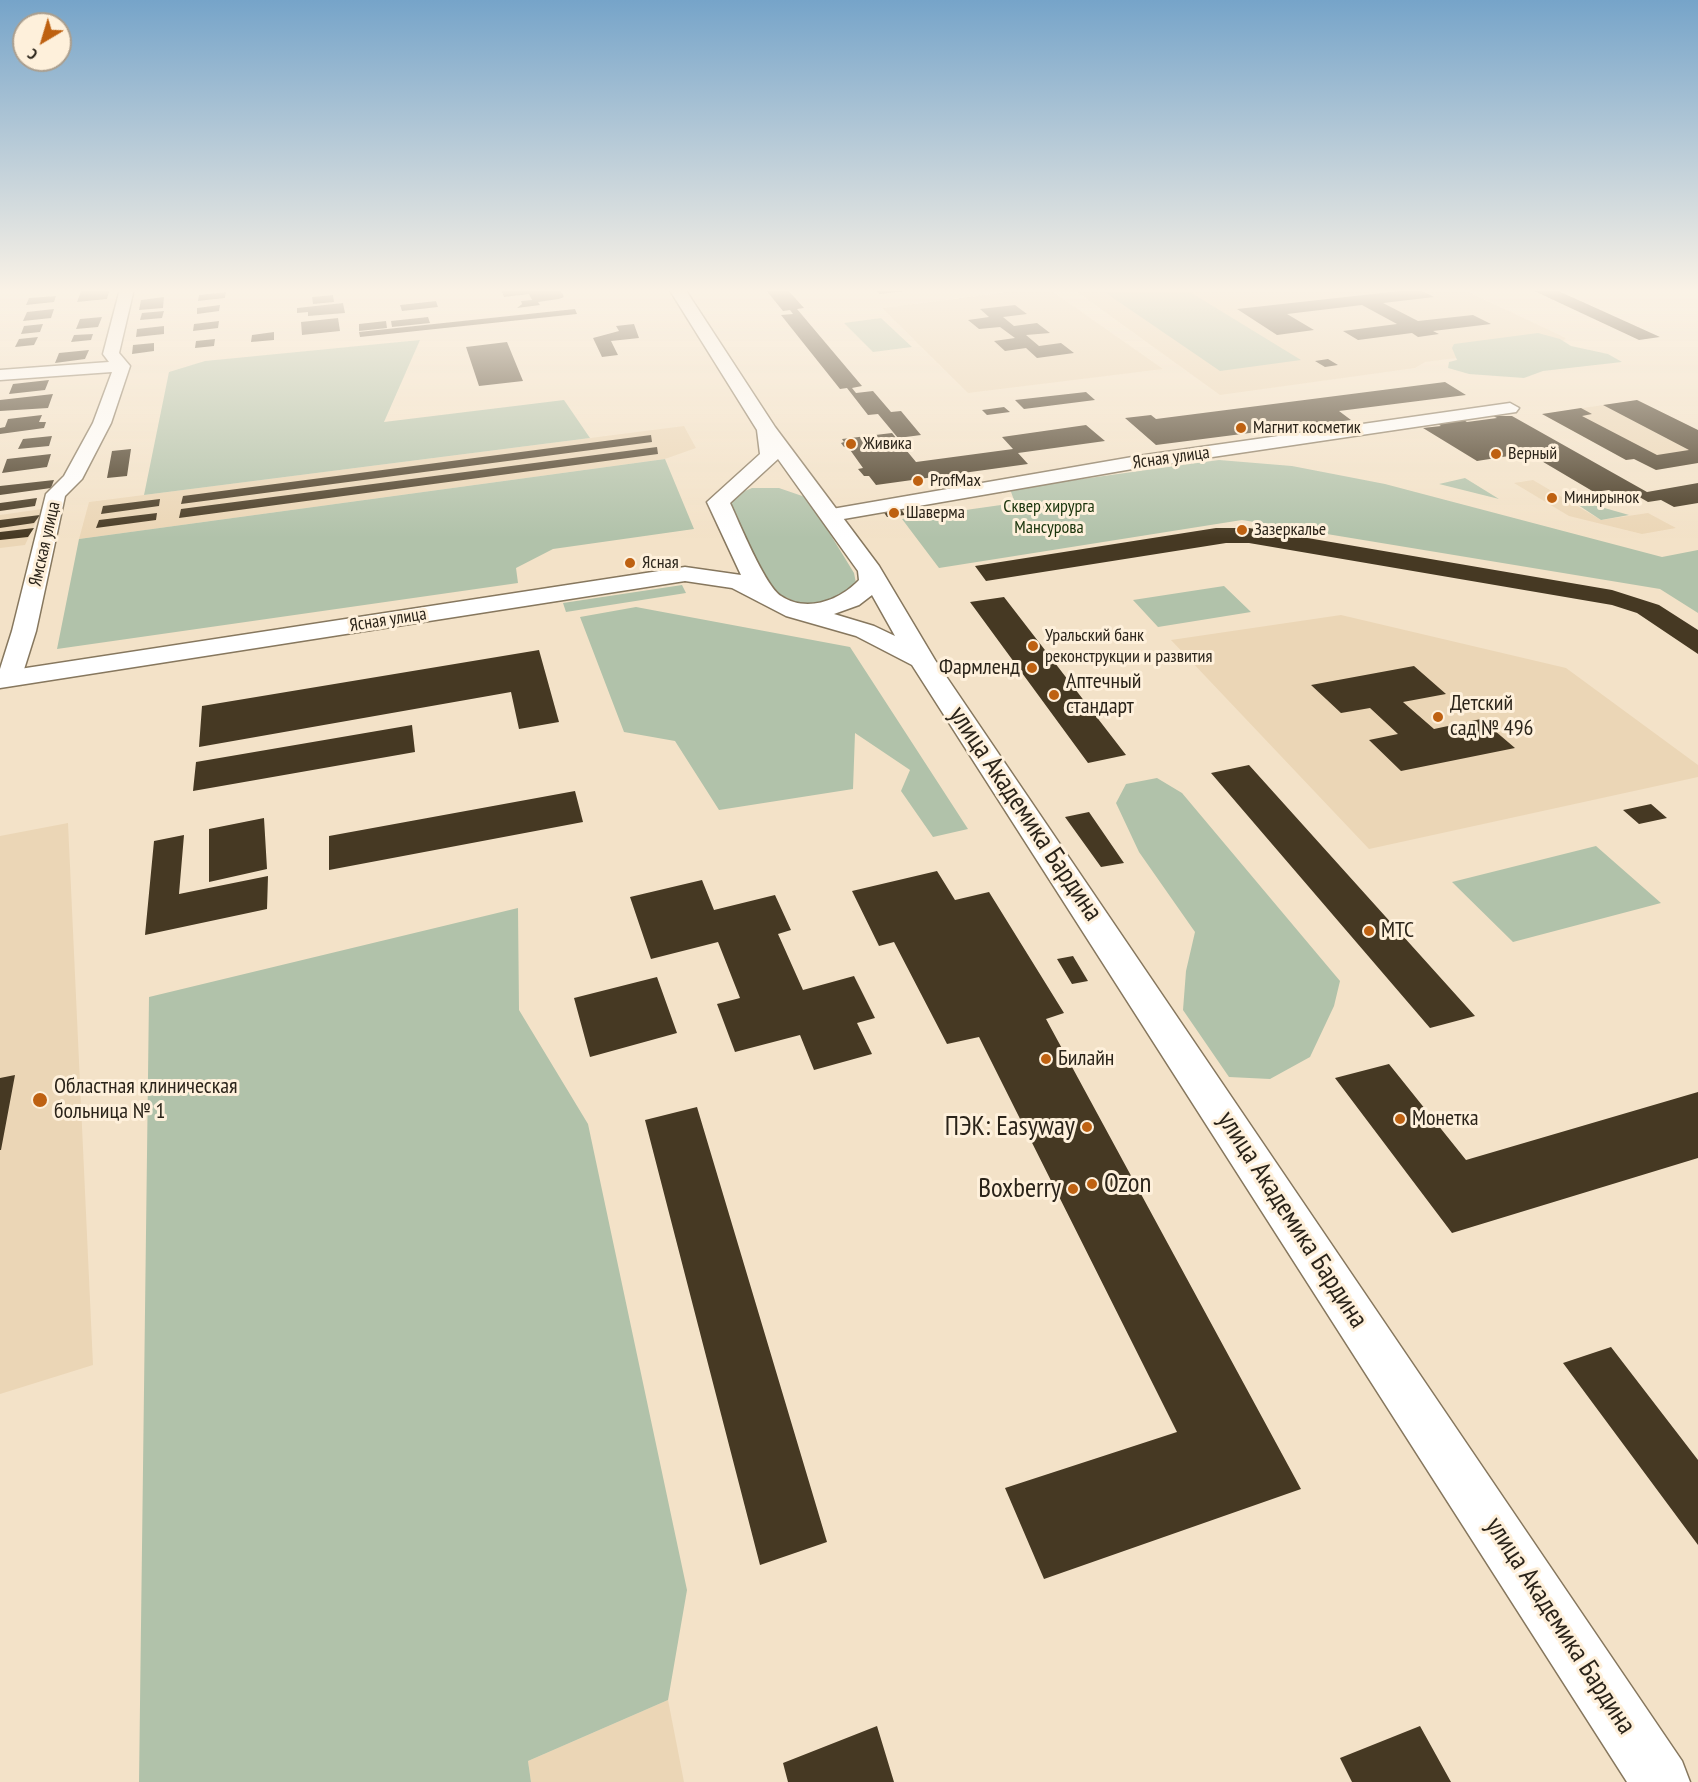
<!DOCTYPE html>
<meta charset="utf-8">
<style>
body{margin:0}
#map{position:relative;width:1698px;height:1782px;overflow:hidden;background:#f3e2c8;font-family:"PT Sans Narrow",sans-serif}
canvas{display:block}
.north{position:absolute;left:12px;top:12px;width:60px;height:60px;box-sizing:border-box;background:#fef0db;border:2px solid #aa9e8e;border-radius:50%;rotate:218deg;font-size:16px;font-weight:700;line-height:24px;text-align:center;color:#2b241a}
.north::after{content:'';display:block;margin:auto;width:21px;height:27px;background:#be6111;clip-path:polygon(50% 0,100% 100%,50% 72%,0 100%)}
</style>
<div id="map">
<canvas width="1698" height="1782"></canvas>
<div class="north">С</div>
</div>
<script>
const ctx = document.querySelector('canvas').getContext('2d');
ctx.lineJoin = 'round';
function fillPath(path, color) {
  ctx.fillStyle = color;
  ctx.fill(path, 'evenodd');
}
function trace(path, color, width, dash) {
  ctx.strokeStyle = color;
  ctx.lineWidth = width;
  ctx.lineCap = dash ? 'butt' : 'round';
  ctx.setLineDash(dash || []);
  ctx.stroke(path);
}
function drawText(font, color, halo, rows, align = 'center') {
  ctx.font = font + ' "PT Sans Narrow",sans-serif';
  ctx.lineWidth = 6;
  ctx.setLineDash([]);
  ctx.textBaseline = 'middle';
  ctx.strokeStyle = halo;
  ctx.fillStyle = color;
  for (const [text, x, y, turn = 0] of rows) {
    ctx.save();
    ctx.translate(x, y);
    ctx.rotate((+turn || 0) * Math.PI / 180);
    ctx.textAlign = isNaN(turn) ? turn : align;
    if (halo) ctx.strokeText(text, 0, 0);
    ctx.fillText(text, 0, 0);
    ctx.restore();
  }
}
const built = new Path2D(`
 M1032,289h17l114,80 -195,24 -86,-85z
 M1073,289h389l104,49 -7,7 -134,17 -10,6 -195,27z
 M1637,400l61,30v33l-42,7 -21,-11 -9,1 -84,-46z
 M684,426l12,22 -31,11 -586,80 10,-37z
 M1533,480l68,40 47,-7 28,15 -34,6 -73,-18 -55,-33z
 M42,509l-17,36 -25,3v-33z
 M1341,615l225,53 132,97v12l-329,72 -198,-209z
 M68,823l25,542 -93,29v-558z
 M668,1700l16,82h-153l-3,-21z`);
const green = new Path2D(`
 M1100,289h85l116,71 -81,11z
 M881,318l31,29 -39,5 -29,-29z
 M1538,333l22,6 11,7 37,8 14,8 -79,9 -19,7 -55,-4 -21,-6 1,-6 8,-2 -5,-12 2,-4z
 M420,340l-36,82 180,-22 26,38 -446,57 25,-123 36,-11z
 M665,459l29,70 -141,20 -37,19 2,15 -461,66 22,-110z
 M1219,460l73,6 93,18 277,73 36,-7v63l-38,-24 -418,-69 -303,48 -37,-49 113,-16 -5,-14z
 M1465,478l34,21 -60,-15z
 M752,488h27l29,10 46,75 2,10 -20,20 -33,2 -31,-14 -43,-87 11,-11z
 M1566,497l63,18 -28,5z
 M682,585l4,8 -120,19 -3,-9z
 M1224,586l27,26 -93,15 -25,-27z
 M636,607l214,40 118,182 -35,8 -32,-46 9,-21 -55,-37 -2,56 -134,21 -44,-69 -51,-9 -44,-115z
 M1157,778l25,15 158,188 -6,25 -24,51 -40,22 -41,-2 -46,-67 3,-39 9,-39 -56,-80 -23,-49 10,-19z
 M1596,846l65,57 -148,39 -61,-60z
 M518,908l1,102 69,114 99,466 -19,110 -140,61 3,21h-392l10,-785z`);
const building = new Path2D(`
 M106,289h4l-3,10 -30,3 4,-11z
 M518,289h52v1l-9,1 3,6 -5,2 -21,3 2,3 -23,3 5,-4 -1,-3 11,-1 -3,-6 -25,3 -3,-7z
 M765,289h22l17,19 -7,1 65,77 -10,2 4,5 17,-2 18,21 10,-1 20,24 -23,3 -20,-24 -10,1 -21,-27 -7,1 -59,-74 12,-1 -3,-4 -7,1z
 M875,289h40v1l-35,4z
 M1418,289l16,8 -51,6 35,18 55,-6 18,9 -58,7 6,3 -21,3 -6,-4 -54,7 -15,-9 54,-7 -35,-19 -75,9 27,16 -37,5 -40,-26z
 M1530,289h24l106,48 -21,3z
 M226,292l-1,6 -27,3 1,-6z
 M333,295l1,7 -21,2 -1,-7z
 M56,296l-2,6 -28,3 3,-7z
 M164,297l-1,11 -24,2 2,-10z
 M436,301l2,6 -36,4 -2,-6z
 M343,303l2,10 -37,3v-4l-11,1v-5z
 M220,305l-1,6 -22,3v-6z
 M1015,305l12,9 -24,3 11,9 23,-3 13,10 -24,2 13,11 22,-3 13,10 -37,5 -11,-10 -21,3 -11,-10 21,-3 -15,-11 -21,2 -11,-9 21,-3 -9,-8z
 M54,309l-3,9 -28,3 4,-9z
 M575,309l2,5 -217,23 -1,-5z
 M164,311l-2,7 -22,2 2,-7z
 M102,317l-4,10 -22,2 4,-10z
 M428,317l2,6 -38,4 -1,-6z
 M338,318l2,13 -38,4 -1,-13z
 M219,321l-1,7 -25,3 1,-7z
 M386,321l1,7 -28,3v-7z
 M43,324l-3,8 -19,2 3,-8z
 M634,324l5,14 -28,3 7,14 -16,2 -9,-19 26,-7 -3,-5z
 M164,326v8l-28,3 1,-8z
 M274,332v8l-23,2 1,-7z
 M93,334l-2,6 -20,2 3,-7z
 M38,337l-4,8 -19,2 4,-8z
 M215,339l-1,7 -19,2 1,-7z
 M507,342l16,39 -44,5 -13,-39z
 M154,343v8l-22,3 1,-9z
 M89,350l-4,9 -30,4 4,-10z
 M1328,359l10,6 -13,2 -10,-6z
 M49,380l-4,10 -36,4 4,-10z
 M1445,382l21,13 -127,16 12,9 -195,25 -31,-27 26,-3 5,4z
 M1086,392l9,8 -71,9 -9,-9z
 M53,394l-5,14 -48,3v-11z
 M1637,400l61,30v33l-42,7 -22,-11 -8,1 -84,-46 39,-6 11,6 -10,2 75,39 32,-5 -86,-45z
 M1004,407l6,5 -23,3 -5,-5z
 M42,415l-3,7h7l-2,6 -44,6v-6l5,-1 3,-8z
 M1493,416h19l135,76 51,-9v20l-24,4 -13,-7 -13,2 -12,-7 -14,2 -13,-7 -15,2 -66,-39 -51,8 -54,-33 18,-2 -8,-5 25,-4 9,5 30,-4z
 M1086,425l19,16 -87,12 10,11 -152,21 -7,-9h-5l-6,-7 5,-1 -15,-21h-4l-3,-4 3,-1 -2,-3 50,-6 24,29 97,-13 -11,-12z
 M651,435l1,7 -471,62 2,-8z
 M52,436l-3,10 -31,3 5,-10z
 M657,447l1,7 -479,64 2,-9z
 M131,449l-4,27 -20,2 5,-27z
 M51,454l-4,13 -45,6 5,-14z
 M54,480l-3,8 -51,7v-9z
 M37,498l-2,8 -35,5v-8z
 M160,499l-1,7 -58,8 2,-8z
 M901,509l4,6 -18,2 -4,-6z
 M157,513l-1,7 -60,8 3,-8z
 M40,515l-6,8 -34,5v-8z
 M34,528l-6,9 -28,3v-8z
 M1216,528h33l363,62 47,15 39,25v24l-61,-41 -25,-8 -363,-62h-23l-240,38 -11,-15z
 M1004,597l122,158 -38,8 -118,-161z
 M539,650l20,72 -40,7 -8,-37 -312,55 3,-41z
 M1414,666l32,28 -43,8 31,27 47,-10 34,29 -114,23 -32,-31 29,-6 -28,-26 -29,5 -30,-28z
 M412,725l3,27 -222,39 3,-29z
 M1249,765l226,251 -45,12 -219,-255z
 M575,791l8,31 -254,48v-34z
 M1651,804l16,14 -28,6 -16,-14z
 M1089,812l35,51 -23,4 -36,-50z
 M264,818l3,51 -58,13v-53z
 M184,835l-5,59 89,-18 -1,33 -122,26 9,-94z
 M937,871l18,29 34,-8 75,121 -18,6 255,470 -257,90 -39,-91 172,-56 -198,-395 -32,7 -53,-102 -15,4 -27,-55z
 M702,880l12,30 61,-15 16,35 -13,4 25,56 51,-14 21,42 -18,5 15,31 -58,16 -14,-35 -65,17 -18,-48 23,-6 -22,-56 -67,17 -21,-62z
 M1073,956l15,25 -16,3 -15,-25z
 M657,977l20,56 -87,24 -16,-59z
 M1389,1064l77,96 232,-68v66l-246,75 -117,-155z
 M15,1075l-14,75h-1v-72z
 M697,1107l130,435 -67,23 -115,-445z
 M1611,1347l87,113v85l-135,-182z
 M877,1726l17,56h-106l-5,-19z
 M1420,1726l31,56h-99l-12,-24z`);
const street = new Path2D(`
 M120,289h14l-15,64 11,13 -19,57 -29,56 -17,17 -29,135 -15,48 -3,5 -9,2 -9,-2v-15l12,-38 34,-137 18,-18 29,-53 19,-51 -112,8v-10l109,-8 -6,-8z
 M1510,403l9,5 -3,4 -378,56 -306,53 -7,-2 -3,-4 3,-4 7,-2 306,-53z`);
const secondary = new Path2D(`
 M669,289h16l90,138 104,139 56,94 747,1101 8,21h-63l-715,-1117 -56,-29 -70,-20 -54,-28 -47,-7 -685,107v-16l685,-105 56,8 -34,-73 53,-48 -3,-24zM778,459l80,112 1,9 -3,3c-20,19 -51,29 -75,13 -16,-10 -42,-74 -51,-93zM872,595l23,41 -21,-10 -40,-12 25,-9z`);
const markers = [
 [1241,428,6,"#be6111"],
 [851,444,6,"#be6111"],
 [1496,454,6,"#be6111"],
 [918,481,6,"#be6111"],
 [1552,498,6,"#be6111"],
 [894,513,6,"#be6111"],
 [1242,530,6,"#be6111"],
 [630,563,6,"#be6111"],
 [1033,646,6,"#be6111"],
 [1032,668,6,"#be6111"],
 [1054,695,6,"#be6111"],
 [1438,717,6,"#be6111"],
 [1369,931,6,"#be6111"],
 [1046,1059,6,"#be6111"],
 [40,1100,8,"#be6111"],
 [1400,1119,6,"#be6111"],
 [1087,1127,6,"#be6111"],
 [1092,1184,6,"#be6111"],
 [1073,1189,6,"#be6111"]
];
const farPoinames = [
 ["Магнит косметик",1253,428],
 ["Живика",863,444],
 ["Верный",1508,454],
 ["ProfMax",930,481],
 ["Минирынок",1564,498],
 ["Шаверма",906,513],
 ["Зазеркалье",1254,530],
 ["Ясная",642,563],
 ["Уральский банк",1045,636],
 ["реконструкции и развития",1045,657]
];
const farStreetnames = [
 ["Ясная улица",1171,458,-8],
 ["Ямская улица",45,544,-77],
 ["Ясная улица",388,620,-9]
];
const farParknames = [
 ["Сквер хирурга",1049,507],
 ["Мансурова",1049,528]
];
const poiNames = [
 ["Фармленд",1020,668,"right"],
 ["Аптечный",1066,682],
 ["стандарт",1066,707],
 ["Детский",1450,704],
 ["сад № 496",1450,729],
 ["МТС",1381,931],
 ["Билайн",1058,1059],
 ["Областная клиническая",54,1087],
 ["больница № 1",54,1112],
 ["Монетка",1412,1119]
];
const nearStreetnames = [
 ["улица Академика Бардина",1025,814,56],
 ["улица Академика Бардина",1292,1220,57],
 ["улица Академика Бардина",1560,1626,57]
];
const nearPoinames = [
 ["ПЭК: Easyway",1075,1127],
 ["Ozon",1104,1184,"left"],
 ["Boxberry",1061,1189]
];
fillPath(built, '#ebd6b6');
fillPath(green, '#b1c2aa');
fillPath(building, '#463923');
trace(street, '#86775e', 3);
trace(secondary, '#86775e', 3);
fillPath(street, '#fff');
fillPath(secondary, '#fff');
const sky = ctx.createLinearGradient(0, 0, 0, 538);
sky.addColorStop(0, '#76a4c9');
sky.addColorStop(0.54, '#faf2e6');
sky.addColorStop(1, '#faf2e600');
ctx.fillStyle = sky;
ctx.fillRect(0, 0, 1698, 538);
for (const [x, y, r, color] of markers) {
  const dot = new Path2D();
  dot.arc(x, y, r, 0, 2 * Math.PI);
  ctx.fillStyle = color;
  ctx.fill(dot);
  trace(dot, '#fef0db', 2);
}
drawText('18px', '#2b241a', '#fef0db', farPoinames, 'left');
drawText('18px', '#2b241a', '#fef0db', farStreetnames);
drawText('18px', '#18330a', '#fef0db', farParknames);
drawText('22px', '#2b241a', '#fef0db', poiNames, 'left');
drawText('27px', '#2b241a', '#fef0db', nearStreetnames);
drawText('27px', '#2b241a', '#fef0db', nearPoinames, 'right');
</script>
